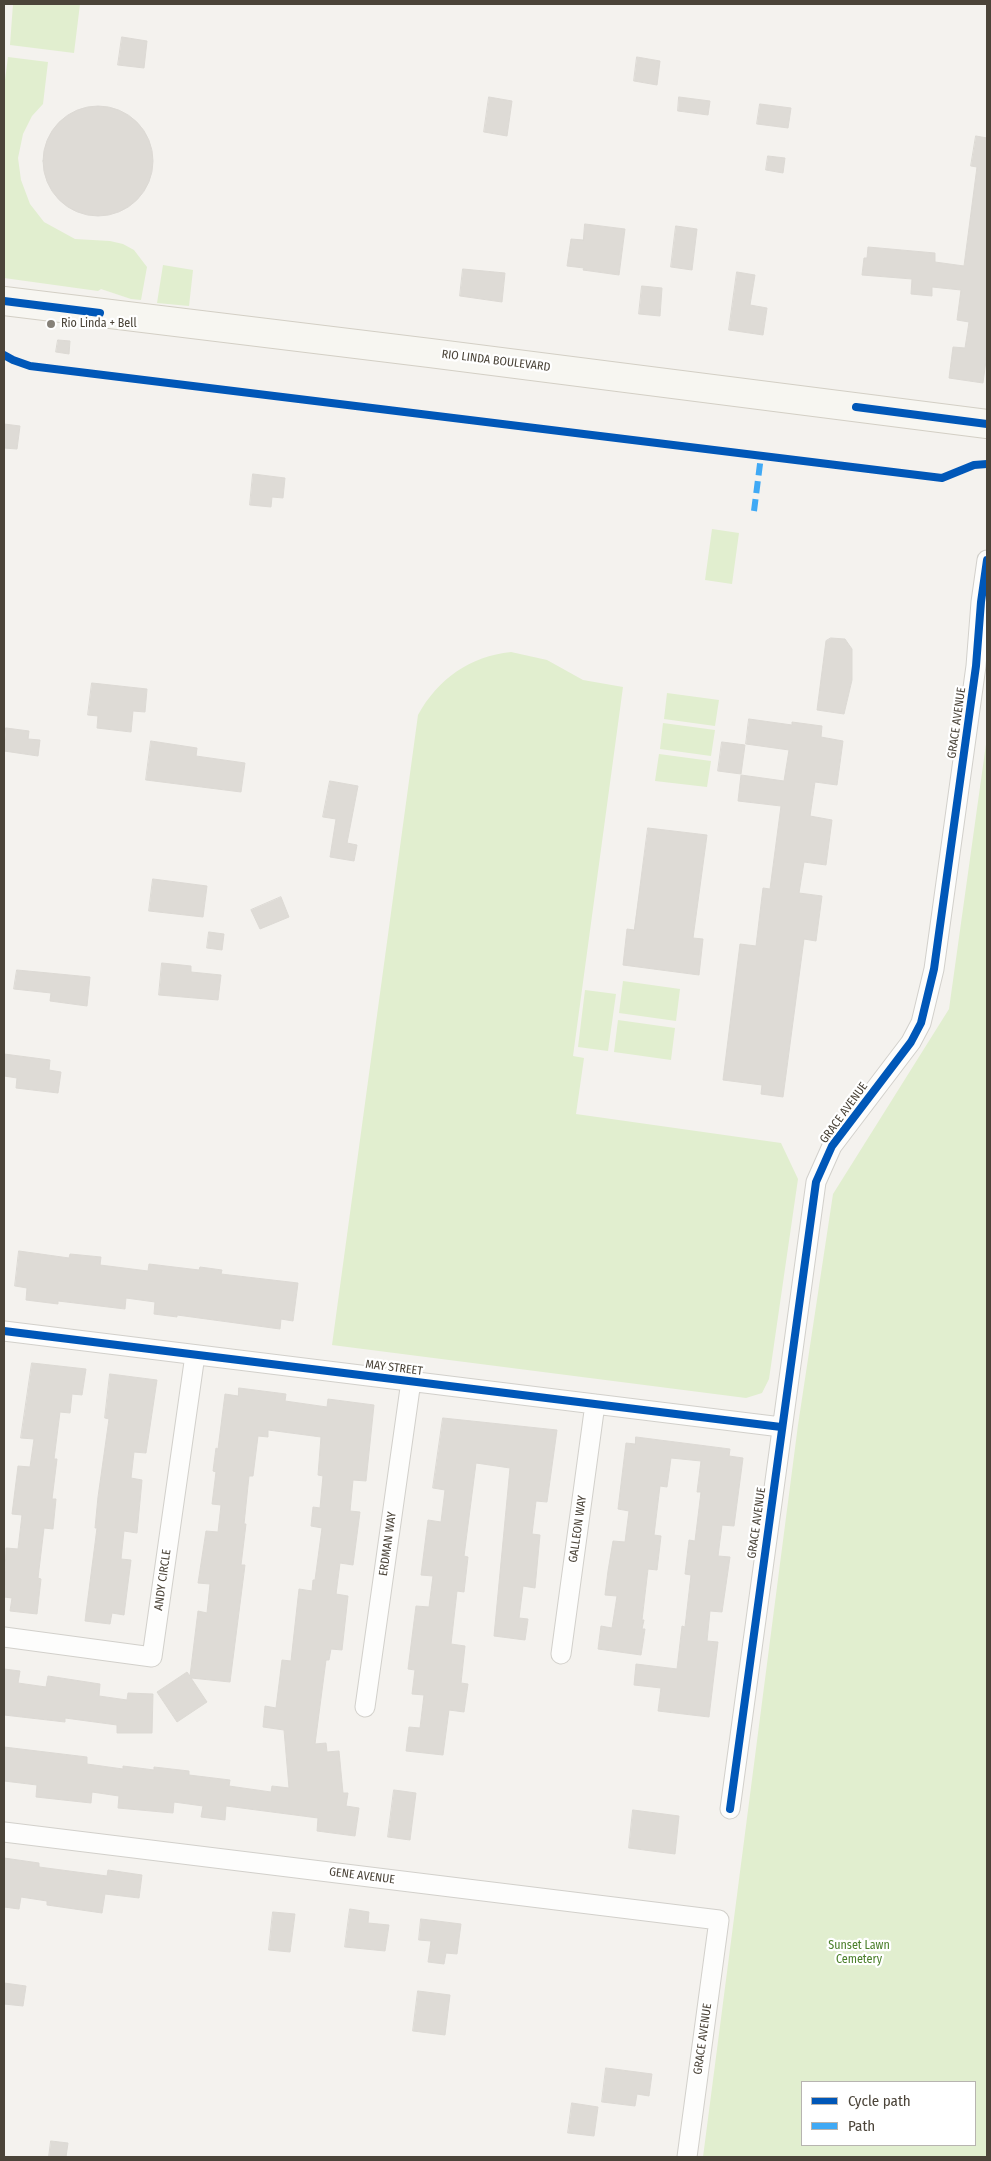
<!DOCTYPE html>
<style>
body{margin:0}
#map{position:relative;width:991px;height:2161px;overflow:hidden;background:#f4f2ee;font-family:"Fira Sans Condensed",sans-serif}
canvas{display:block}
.frame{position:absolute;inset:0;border:5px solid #4b4439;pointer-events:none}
.legend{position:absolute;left:801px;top:2081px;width:175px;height:65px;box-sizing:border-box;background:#fff;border:1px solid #b7b4b0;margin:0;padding:6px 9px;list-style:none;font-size:15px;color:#4b4439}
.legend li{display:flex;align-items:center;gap:10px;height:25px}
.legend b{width:25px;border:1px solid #b7b4b0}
</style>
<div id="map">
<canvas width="991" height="2161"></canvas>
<div class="frame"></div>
<ul class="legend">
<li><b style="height:6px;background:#0057b8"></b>Cycle path</li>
<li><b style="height:6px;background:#3fa9f5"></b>Path</li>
</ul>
</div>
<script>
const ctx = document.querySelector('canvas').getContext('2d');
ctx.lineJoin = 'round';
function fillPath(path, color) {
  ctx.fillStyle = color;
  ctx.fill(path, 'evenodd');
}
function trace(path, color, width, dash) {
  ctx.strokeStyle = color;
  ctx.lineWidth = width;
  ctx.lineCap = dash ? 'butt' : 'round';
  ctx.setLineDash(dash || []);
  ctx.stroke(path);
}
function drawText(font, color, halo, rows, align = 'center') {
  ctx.font = font + ' "Fira Sans Condensed",sans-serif';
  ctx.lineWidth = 4.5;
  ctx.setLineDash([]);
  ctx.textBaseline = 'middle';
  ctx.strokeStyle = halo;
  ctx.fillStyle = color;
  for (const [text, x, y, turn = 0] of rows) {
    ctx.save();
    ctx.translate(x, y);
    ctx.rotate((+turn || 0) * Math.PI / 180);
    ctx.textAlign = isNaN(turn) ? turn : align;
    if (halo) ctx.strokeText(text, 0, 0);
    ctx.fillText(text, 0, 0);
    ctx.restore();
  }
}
const green = new Path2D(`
 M13,4h67l-6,49 -64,-8z
 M8,57l40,5 -5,42 -11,12 -9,18 -5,24 3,22 9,24 14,18 31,17 35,2 13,3 11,6 13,17 -6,33 -10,-1 -30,-10 -3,2 -94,-13v-191z
 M163,265l30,5 -4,36 -32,-3z
 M712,529l27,4 -7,51 -27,-4z
 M511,652l36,8 36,20 40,7 -50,369 11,2 -8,56 205,29 17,36 -29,200 -7,14 -16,5 -414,-53 86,-630c20,-36 52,-59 93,-63z
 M667,693l52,7 -4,26 -51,-7z
 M663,723l52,7 -4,26 -51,-7z
 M987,737v1420h-284l95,-732 35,-231 116,-185zM802,2082h173v63h-173z
 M659,754l52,7 -4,26 -52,-6z
 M623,981l57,8 -4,32 -57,-8z
 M585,990l31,4 -8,57 -30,-4z
 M618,1020l57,8 -4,32 -57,-8z`);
const building = new Path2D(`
 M122,37l25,4 -3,27 -26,-3z
 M637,57l23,4 -3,24 -23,-4z
 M489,97l23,4 -5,35 -23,-4z
 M679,97l31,4 -2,14 -30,-4z
 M760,104l31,4 -3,20 -31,-4z
 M43 161a55 55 0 1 1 110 0a55 55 0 1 1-110 0Z
 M976,136l11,2v215l-4,30 -34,-5 4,-31 12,1 4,-26 -12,-2 4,-30 -29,-3v9l-21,-2 1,-15 -50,-4 2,-17h3l1,-11 67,6v9l29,4 13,-99 -6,-1z
 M768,156l17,2 -2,15 -17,-3z
 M585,224l40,5 -6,46 -36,-5 1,-2 -17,-2 4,-27 12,1z
 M676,226l21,3 -5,41 -21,-3z
 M463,269l42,4 -3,29 -42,-6z
 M737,272l18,3 -5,30 17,3 -4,27 -34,-5z
 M642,286l20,2 -2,28 -21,-2z
 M58,340l12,1 -1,13 -13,-2z
 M4,424l16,2 -3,23 -13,-1z
 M253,474l32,4 -2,20 -11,-1 -1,10 -21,-2z
 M831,638l14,1 7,10v31l-8,34 -27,-4 9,-69z
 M92,683l55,6 -2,23 -12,-1 -2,21 -34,-4 1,-12 -10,-1z
 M749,719l43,6v-3l30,4 -1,11 22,4 -6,44 -22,-3 -5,34 22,4 -6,45 -22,-3 -5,31 23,3 -6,45 -12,-2 -21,158 -22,-3 1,-9 -39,-5 17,-136 16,2 7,-58 7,1 11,-83 -43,-5 3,-26 43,6 5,-31 -43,-6z
 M6,728l23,3 -1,8 12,1 -2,16 -34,-5z
 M151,741l46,7 -1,8 49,7 -4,29 -95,-12z
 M722,742l23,3 -4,29 -23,-3z
 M330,781l28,5 -11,57 10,2 -3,16 -24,-4 6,-38 -13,-2z
 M648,828l59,7 -14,103 10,1 -4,36 -76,-10 4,-36 7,1z
 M153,879l54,7 -4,31 -54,-6z
 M281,897l8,20 -29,12 -9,-19z
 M209,932l15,2 -2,16 -15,-2z
 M162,963l29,3v6l30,3 -3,25 -59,-5z
 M17,970l73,7 -3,29 -37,-5 1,-8 -37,-4z
 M4,1054l46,6 -1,10 12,2 -3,21 -42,-5 1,-10 -13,-2z
 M19,1251l50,7 1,-4 31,3 -1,8 48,6 1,-7 50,6 1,-3 22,3 -1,4 77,9 -5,38 -12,-2 -1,10 -103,-14v2l-23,-3 1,-12 -29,-4 -1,11 -67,-8v3l-32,-4 1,-12 -12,-2z
 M32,1363l54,6 -4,26 -10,-1 -2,19 -10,-1 -6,47h3l-5,40h4l-3,30 -9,-1 -6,50 3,1 -4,35 -27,-3 2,-13 -8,-1 2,-49 12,1 4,-34 -10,-1 6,-48 12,1 4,-28 -13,-1z
 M110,1374l47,6 -11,73 -12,-1 -3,26 11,2 -5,53 -13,-2 -3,28 10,1 -7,55 -12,-2 -2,11 -25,-3 12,-93h-2l3,-31 11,-78 -4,-1z
 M239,1388l47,6 -1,7 42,6 1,-8 46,6 -8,76 -13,-1 -3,31 10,1 -7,53 -13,-2 -4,31 12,2 -6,54 -11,-1 -2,11h-3l-11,84 11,-1 1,9 12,-1 4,42h5l-2,13 13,2 -4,28 -38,-5 1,-13 -92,-12 -1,14 -24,-3 2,-11 -29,-4 -1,11 -55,-5 1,-12 -27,-4 -1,11 -55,-6 1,-12 -33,-4v-34l83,10v7l36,5v-3l31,4v-3l35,4v4l41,5 -1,6 42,6 1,-6 17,2 -5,-58 -21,-3 2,-21 11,2 6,-48 9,1 8,-72 13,2 1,-11h2l7,-52 -11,-2 2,-19 7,1 3,-32 -5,-1 3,-38 -53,-7v7l-10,-1 -5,40h-4l-5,48h2l-5,41h4l-15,117 -39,-4 16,24 -30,20 -20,-30 30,-20 3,4 8,-65 9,2 3,-29 -12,-1 8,-52 12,1 3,-27 -9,-1 4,-32 -3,-1 3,-23 2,1 7,-55 13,2z
 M443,1418l114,12 -10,72 -11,-1 -4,33 8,1 -5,53 -12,-2 -4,32 9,1 -3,21 -31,-4 16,-168 -34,-5 -12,93 4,1 -4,35 -7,-1 -6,53 14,2 -4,37 7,1 -4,28 -15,-2 -6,45 -37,-4 3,-24 11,1 4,-33 -12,-1 3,-24 -7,-1 8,-63 13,1 4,-31 -12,-1 7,-55 13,2 4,-32 -12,-2z
 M636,1437l94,12 -1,7 14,2 -9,68 -12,-1 -4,31 12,1 -8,55 -12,-1 -3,30 11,1 -9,75 -51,-6 3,-23 -27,-3 2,-21 41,5 5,-43 3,1 6,-52 -6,-1 4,-34 6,1 6,-49h-4l4,-31 -30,-3 -4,29 -7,-1 -6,49 7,1 -4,34 -9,-1 -6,51h2l-2,9h3l-4,26 -43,-6 3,-23 11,2 5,-32 -12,-1 3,-24 5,-30 12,1 4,-31 -11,-2 8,-66 9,1z
 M4,1669l16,2 -2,12 28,4 2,-11 52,8 -1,12 28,4 1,-7 25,1 -1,39h-35v-8l-52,-7v4l-61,-7z
 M394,1790l22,3 -6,47 -22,-3z
 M633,1810l46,6 -4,38 -46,-6z
 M4,1858l35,5v4l68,9 1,-6 34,5 -3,23 -34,-4 -3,19 -55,-8v-4l-26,-4 -2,12 -15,-2z
 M350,1909l19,3 -1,11 21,2 -4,26 -40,-4z
 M273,1912l22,2 -5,38 -21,-2z
 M421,1919l40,5 -4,30 -11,-1 -2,11 -16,-2 3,-21 -12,-1z
 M4,1983l22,3 -3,20 -19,-2z
 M418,1991l32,4 -5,40 -32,-4z
 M606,2068l46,6 -3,22 -12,-2 -2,12 -33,-4z
 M572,2103l26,4 -4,29 -26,-3z
 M51,2141l17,2 -2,14h-17z`);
const minor = new Path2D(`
 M4,1331l777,96
 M4,1637l148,20 43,-302
 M561,1654l34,-250
 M365,1707l46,-326
 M730,1809l86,-627 16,-36 79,-104 10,-19 13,-54 42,-303 5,-64 6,-42
 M4,1832l715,88 -32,237`);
const secondary = new Path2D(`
 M4,301l426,52 557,71`);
const quiet = new Path2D(`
 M754,511l7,-55`);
const cycleway = new Path2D(`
 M4,301l96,12
 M4,355l9,5 17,6 912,112 32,-13 13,-1
 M856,407l131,17
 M4,1331l777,96
 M730,1809l86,-627 16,-36 79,-104 10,-19 13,-54 42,-303 5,-64 6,-42`);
const markers = [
 [51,324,5,"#868178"]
];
const poiNames = [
 ["Rio Linda + Bell",61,324]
];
const streetNames = [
 ["RIO LINDA BOULEVARD",496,361,7],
 ["GRACE AVENUE",957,723,-82],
 ["GRACE AVENUE",844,1113,-54],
 ["MAY STREET",394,1368,7],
 ["GRACE AVENUE",757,1523,-82],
 ["GALLEON WAY",578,1529,-82],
 ["ERDMAN WAY",388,1544,-82],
 ["ANDY CIRCLE",163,1580,-82],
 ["GENE AVENUE",362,1876,7],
 ["GRACE AVENUE",703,2039,-82]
];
const parkNames = [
 ["Sunset Lawn",859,1946],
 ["Cemetery",859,1960]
];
fillPath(green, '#e1eecf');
fillPath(building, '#dedbd6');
trace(building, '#dcd9d4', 1);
trace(minor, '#d2d0cb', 21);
trace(secondary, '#d3cfc5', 30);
trace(minor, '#fdfdfc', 19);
trace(secondary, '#f7f6f1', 28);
trace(quiet, '#3fa9f5', 6, [12, 6]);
trace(cycleway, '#0057b8', 8);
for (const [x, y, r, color] of markers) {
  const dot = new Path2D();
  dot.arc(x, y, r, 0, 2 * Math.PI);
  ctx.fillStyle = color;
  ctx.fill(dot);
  trace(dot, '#fff', 2);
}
drawText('12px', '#4b4439', '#fff', poiNames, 'left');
drawText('12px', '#4b4439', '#fff', streetNames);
drawText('12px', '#4a7f2a', '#fff', parkNames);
</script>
